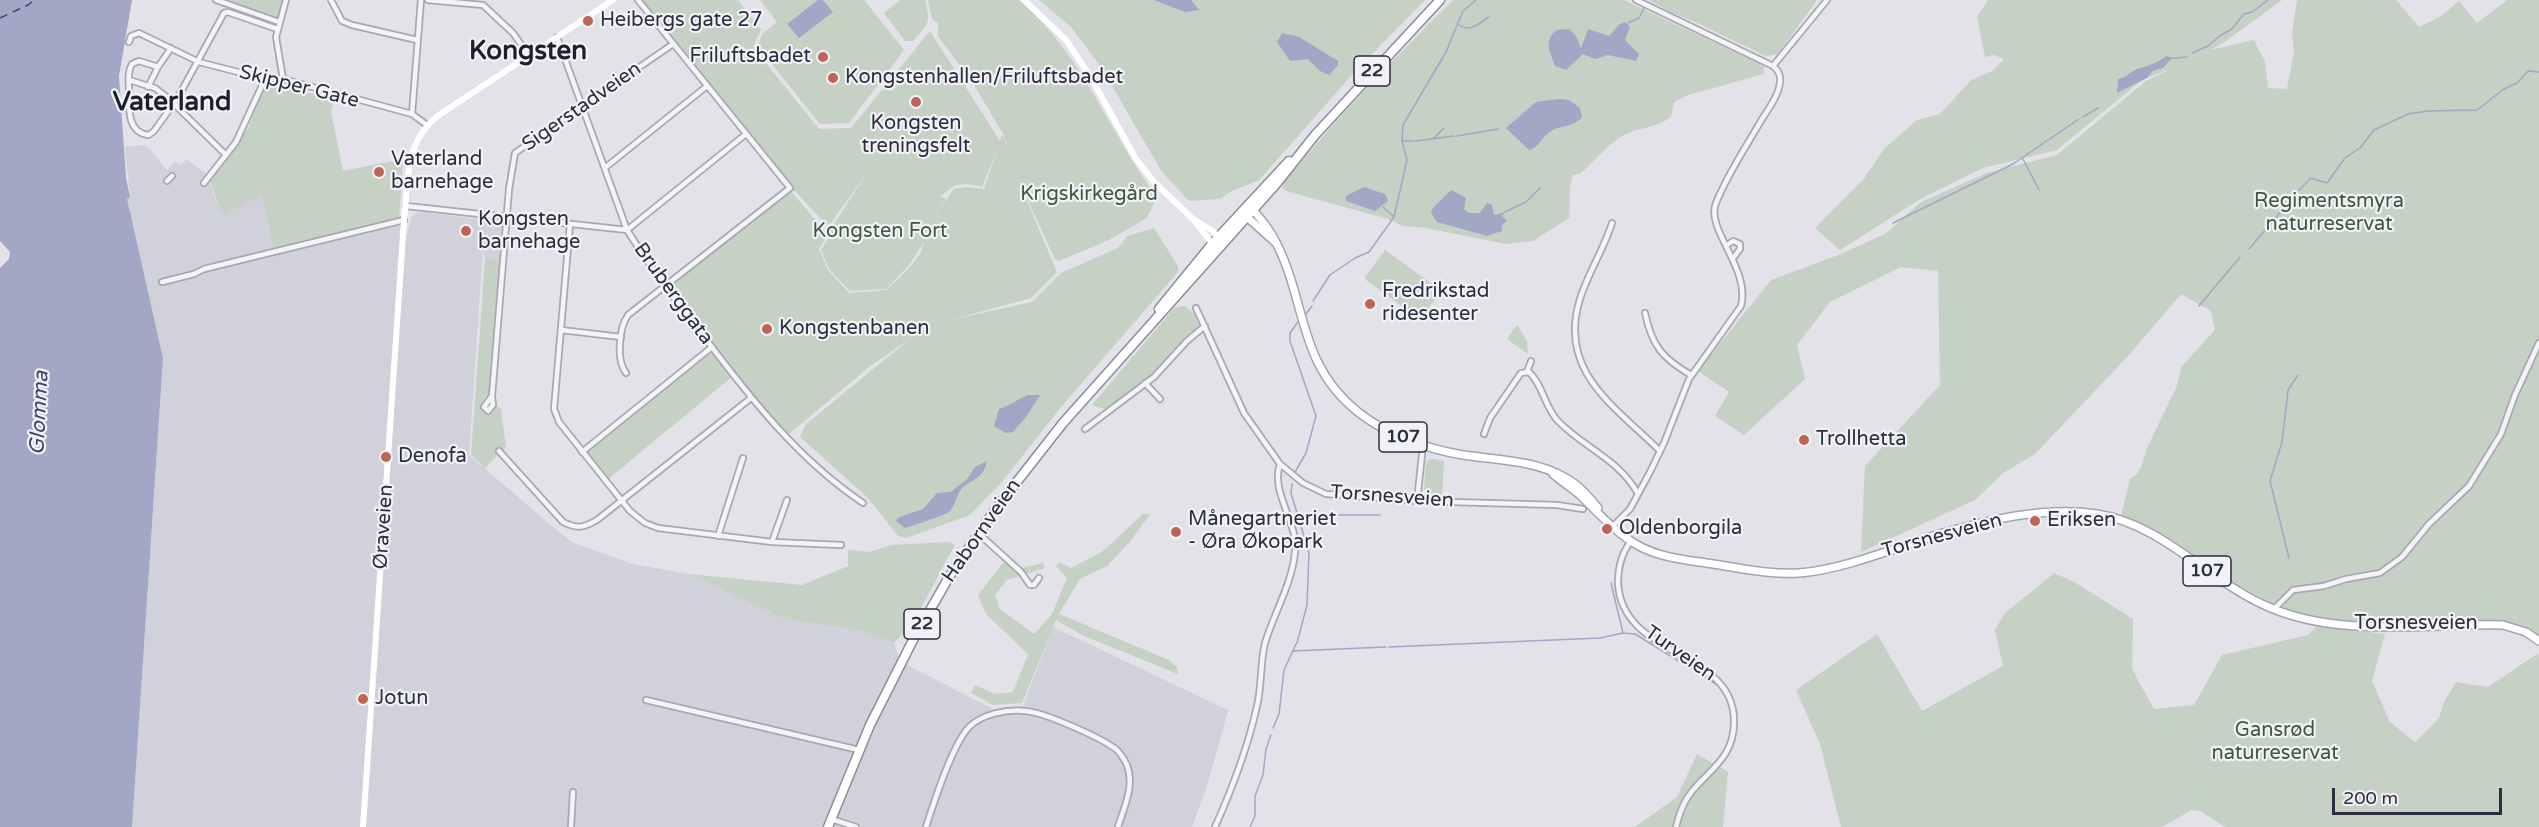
<!DOCTYPE html>
<meta charset="utf-8">
<style>
body{margin:0}
#map{position:relative;width:2539px;height:827px;overflow:hidden;background:#e2e2e8;font-family:"Varela Round",sans-serif}
canvas{display:block}
.scale{position:absolute;left:2332px;top:788px;width:170px;height:27px;box-sizing:border-box;border:3px solid #2c2d3e;border-top:0;padding-left:8px;font-size:18px;line-height:21px;white-space:nowrap;color:#2c2d3e;-webkit-text-stroke:4px #f1f2f6;paint-order:stroke}
</style>
<div id="map">
<canvas width="2539" height="827"></canvas>
<div class="scale">200 m</div>
</div>
<script>
const ctx = document.querySelector('canvas').getContext('2d');
ctx.lineJoin = 'round';
function fillPath(path, color) {
  ctx.fillStyle = color;
  ctx.fill(path, 'evenodd');
}
function trace(path, color, width, dash) {
  ctx.strokeStyle = color;
  ctx.lineWidth = width;
  ctx.lineCap = dash ? 'butt' : 'round';
  ctx.setLineDash(dash || []);
  ctx.stroke(path);
}
function drawText(font, color, halo, rows, align = 'center') {
  ctx.font = font + ' "Varela Round",sans-serif';
  ctx.lineWidth = 4.5;
  ctx.setLineDash([]);
  ctx.textBaseline = 'middle';
  ctx.strokeStyle = halo;
  ctx.fillStyle = color;
  for (const [text, x, y, turn = 0] of rows) {
    ctx.save();
    ctx.translate(x, y);
    ctx.rotate((+turn || 0) * Math.PI / 180);
    ctx.textAlign = isNaN(turn) ? turn : align;
    if (halo) ctx.strokeText(text, 0, 0);
    ctx.fillText(text, 0, 0);
    ctx.restore();
  }
}
const built = new Path2D(`
 M143,145l6,3 18,22 8,-9 6,4 5,-6 21,15 10,30 45,-10 137,27 8,14 4,-18 7,-5 87,10 -3,38h-17l-2,-12 -14,207 102,87 62,22 55,10 97,45 73,11 36,13 5,15 10,8 84,43 30,-3 30,-79 175,83 -21,76 -15,41h-1060l31,-469 -37,-159 4,-2 -5,-50z`);
const green = new Path2D(`
 M220,0h63l-5,18z
 M642,0h96l23,30 -8,17 66,82 32,-1 79,-97 70,110 2,-6 6,13 -6,-16 -28,-47 -36,-49v-13l-6,-4 -4,-19h91c66,57 88,130 138,197l-10,21 -38,22 -50,21 -4,-2 -38,-82 40,95 -26,26 -81,22 82,-18 29,-29 57,-25 9,-12 27,-8 24,38v6l-117,135 -59,75 -32,33 -64,23 -8,-2 -31,-39 -67,-60 5,-12 106,-87 -42,29 -81,68 -36,-39 -82,-109 120,-97 38,45 -9,14 9,21 21,23 37,-3c13,-13 35,-29 38,-48l-15,23 -23,24 -36,2 -21,-22 -8,-19 9,-14 -1,-4 39,-61 26,-10 -26,10 -37,52 -4,2 -36,-38zM998,148l-14,41 -17,-2 -13,2 -28,39 20,-29 -25,-13 20,10c16,-14 20,-14 41,-9z
 M760,0h104l40,50 -55,73 -29,1 -62,-77 4,-13 15,-12z
 M900,0h25c6,23 4,23 -12,41h-8l-21,-28z
 M1039,0h386l-66,67 -100,113 -27,11 -12,8 -31,2 -27,-29 -61,-105 -30,-40z
 M1453,0h171l140,66v8l-76,21 -14,7 -3,15c-14,11 -32,10 -47,18 -16,9 -30,26 -43,38l-8,2c-6,13 -2,28 -4,43l-36,23 -27,3 -80,-16 -24,-2 -14,-7 -102,-28 -4,-3 2,-6c53,-64 110,-124 169,-182z
 M1649,0h168l-39,54 -12,2 -71,-34 -25,-10z
 M1988,0h294l-59,43 -13,7 44,-10 11,22 3,26 19,1 7,-37 -2,-19 5,-33h99l23,27 22,-11 18,-15 18,22 30,-23h32v637l-33,-15 -41,-2 -134,1 -58,-16 -44,-24 -86,-56 -22,-9 9,-37 8,-6 3,-6 6,-19 29,-60 6,-22 33,-36 -4,-19 -30,-17 -52,61 -94,99 -32,19 -28,27 -114,52 4,-86 75,-81 -2,-114 -37,-4 -71,35 -33,43 8,34 -61,56 -29,-19 14,-24 -31,-21 73,-91 70,-26 44,-20 36,-32 66,-29 70,-18 89,-74 29,-14 -33,13 -85,70 -74,18 -61,30 -82,52 -25,-22 48,-48 21,-31 33,-29 23,-6 31,-34 21,-9 12,-12 -10,-4 -9,2 -8,-40z
 M280,85l54,15 -3,12 12,59 60,-12 -4,62 -125,31 -12,-57 -40,20 -12,-34 38,-53 17,-41z
 M1385,250l54,39 1,3 -19,26h-3l-52,-38 -1,-3z
 M485,260h17l-12,134 -8,12 2,6 6,2 3,-3 2,-8 6,6 5,38 -21,21 -14,-13z
 M1185,306l9,8 5,12 -50,53 -44,30 -13,-4 82,-97z
 M1516,326h2l9,15 1,13 -21,-15z
 M712,349l21,27 -126,104 -23,-28z
 M1434,459l10,2 -2,36 -12,-1 -6,-7 2,-25 2,-4z
 M1143,514h7l-21,29 -22,23 -27,13 -21,35 110,46 8,7 1,7 -94,-38 -28,-16 -34,83 -29,2 -22,-12 4,-8 20,9 18,-2 15,-38 -42,-40 -8,-19 24,-31 9,-5 11,9 21,-5 2,5 -38,12 -12,15 5,14 34,25 18,-20 15,-36 -11,-12 4,-4 11,6 31,-16z
 M949,542l6,3c-20,33 -33,71 -61,98l-36,-13 -73,-11 -97,-45 114,11 46,-19v-16l22,2 21,-7z
 M2054,573l22,10 57,36 -1,50 22,40 40,-4 28,-50 86,-20 9,-9 68,8 -13,47 18,41 25,20 24,-24 5,-16 12,-20 32,5 49,-33 2,3v170h-314l-25,-16 -8,-1 -30,17h-321l-21,-83 -24,-54 81,-56 45,77 81,-45 -8,-36 10,-17z
 M1697,754l31,18 -5,55h-88l42,-30z`);
const water = new Path2D(`
 M0,0h132l-13,76 7,102 4,19 -3,2 36,159 -31,469h-132v-559l9,-9 1,-7 -10,-11z
 M818,0h5l10,12 -34,26 -12,-14z
 M1154,0h37l8,10 -14,2z
 M1625,22l5,5 -5,13 14,14 -3,7 -28,-6 -13,4 -12,-5 -17,16 -11,-4c-5,-15 -12,-25 2,-36l12,-1 7,7 5,12 7,-19 21,7 11,-12z
 M1282,33l17,4 39,24v4l-9,10 -9,-4 -12,-12 -18,2 -13,-19z
 M2166,56l8,2 -4,2 -7,8 -10,3 -6,7 -30,15 1,-14c10,-2 10,-6 17,-9 11,-4 22,-6 31,-14z
 M1559,99l10,1 11,8 2,9c-8,10 -21,8 -31,14 -9,5 -12,17 -22,19l-23,-22 30,-26z
 M1364,187l21,7 3,7 -13,10 -29,-10v-5z
 M1451,190l15,8 -2,11 5,4h11l7,-10 5,2 2,10 11,-3 -3,4 5,5 -5,4v6l-15,5 -50,-14 -6,-9 1,-4z
 M1028,395h12l-14,22 -13,15 -7,1 -12,-7 5,-17c11,-3 18,-10 29,-14z
 M987,461c-3,16 -12,17 -24,26 -7,7 -7,18 -14,25 -2,2 -40,15 -44,16l-9,-7 1,-3 26,-9 14,-16 14,-1 16,-13 8,-12z`);
const stream = new Path2D(`
 M1628,23l11,-5 5,-10
 M1459,25c11,8 20,-2 30,-8
 M2192,53l16,-7 13,-11 11,-6 12,-15 8,-2 16,-12
 M2174,58l13,-1
 M2083,117l15,-9
 M1457,136l41,-7
 M1434,138l10,-10
 M1403,141h11
 M1416,141l38,-5
 M2023,159l16,31
 M2298,191l13,-13 16,5 18,-25 15,-10 14,-18 34,-16 20,-3 49,-1 27,-21 13,-6 11,-12 11,1
 M1383,207l10,9
 M1505,212l21,-10 14,-14
 M1893,223l120,-59 66,-45
 M2249,249l41,-48
 M1313,301l17,-26 25,-17 14,-6 25,-35 13,-57 -5,-19 1,-16 43,-73 17,-41 13,-11
 M2199,306l41,-49
 M1305,315l7,-9
 M1295,472l11,-19 10,-37 -26,-75v-8l8,-11
 M1292,484l-1,9 18,60 -2,52 -10,38
 M1298,518l12,-5 7,2h63
 M2289,558l-19,-77 12,-39 6,-52 10,-15
 M1611,583l12,50
 M1389,647l211,-9 23,-5 12,1 81,50
 M1293,651l93,-4
 M1273,728l6,-14 5,-44 12,-26
 M1250,827l5,-11v-20l8,-21 3,-26 5,-14`);
const ferry = new Path2D(`
 M0,18l28,-13 6,-5`);
const street = new Path2D(`
 M216,0l63,22
 M331,0l11,21 10,4 65,15
 M428,0l55,5 30,28 16,23
 M557,37l70,193c24,38 51,73 78,108 46,61 94,122 158,165
 M129,42l2,-6 8,-3 60,29 66,17h18l129,35 15,11
 M1773,66l54,-66
 M158,67l-19,-6 -7,3c-5,8 -3,18 -3,28 0,17 -2,41 20,43l5,-4 23,-32 47,-86 4,-1 49,17
 M283,79l-7,-42 10,-37
 M129,80l26,8 14,11 57,56
 M148,87l10,-20 13,-19
 M412,114l9,-114
 M606,167l101,-81
 M167,181l5,-5
 M204,183l32,-41 29,-63
 M406,206l221,24 119,-96
 M1612,223c-8,26 -24,50 -32,76 -23,73 36,108 80,152
 M570,224l-16,185 5,13 71,89 15,12 13,5 114,14 69,3
 M1727,245l6,-4 7,3v5l-6,8
 M162,282l32,-8 10,-5 200,-49
 M1196,308l48,105 36,51 23,19 23,11 91,7 140,4 26,4
 M1645,313c7,33 17,45 46,62
 M561,330l60,7
 M1527,372l4,-11
 M626,373c-10,-13 -7,-45 2,-58l162,-127 -152,-188
 M1145,383l15,16
 M492,396l1,9 -5,6 -4,-4 8,-11 17,-207 6,-36 158,-109
 M1085,429l69,-52 33,-36 18,-15
 M1484,434l6,-16 31,-45 8,-1c14,13 16,36 29,49 26,27 61,38 80,73
 M499,451l64,71c14,7 20,6 34,-2l154,-122
 M582,452l130,-105
 M1417,501l6,-56
 M1613,526l17,-17 20,-37 14,-29 25,-64 52,-73c10,-37 -36,-77 -25,-103 12,-30 30,-56 46,-84 7,-11 17,-24 18,-37 1,-7 -2,-12 -7,-16l-137,-66
 M978,533l43,39 9,13h4l5,-7
 M718,536l25,-78
 M1631,541c-10,13 -13,26 -13,42 4,76 117,66 116,139 0,34 -22,46 -41,68 -9,10 -14,24 -17,37
 M772,542l15,-42
 M2274,609l19,-19 31,-4 22,-7 34,-6 22,-16 27,-33 40,-38 32,-52 14,-39 24,-52
 M646,700l213,50
 M831,819l25,8
 M571,827l2,-35
 M926,827c8,-25 26,-82 43,-100 13,-13 38,-18 56,-16 19,1 77,27 92,39 4,4 7,9 10,15 8,21 -3,42 -9,62
 M1215,827c17,-38 33,-80 42,-121 5,-20 3,-43 8,-63 9,-30 27,-59 30,-91 4,-29 -25,-59 -15,-88`);
const secondary = new Path2D(`
 M1024,0l42,40 24,36 46,83 18,23 39,37 18,23 5,3
 M1193,219l20,12 7,10
 M363,827l41,-607c5,-41 -1,-77 35,-105l174,-115`);
const primary = new Path2D(`
 M1276,243l-29,-26 -1,-8 7,1c7,8 14,16 19,25 36,63 23,127 86,177 29,23 69,37 105,43 33,5 71,5 101,22 14,7 24,19 34,31
 M1553,474c9,8 19,14 28,22 17,17 36,38 58,50 22,12 49,14 74,18 28,4 57,11 86,9 42,-3 96,-25 137,-38 51,-15 108,-29 161,-21 66,10 113,69 174,94 72,30 156,15 232,17l23,7 13,9`);
const highway = new Path2D(`
 M1159,309l53,-65 77,-83
 M828,827l42,-102 43,-85 36,-63 45,-66 69,-88 214,-240 38,-48 125,-135`);
const markers = [
 [588,21,6,"#bf6555"],
 [823,57,6,"#bf6555"],
 [833,78,6,"#bf6555"],
 [916,102,6,"#bf6555"],
 [379,172,6,"#bf6555"],
 [466,231,6,"#bf6555"],
 [1370,304,6,"#bf6555"],
 [767,329,6,"#bf6555"],
 [1804,440,6,"#bf6555"],
 [386,457,6,"#bf6555"],
 [2035,521,6,"#bf6555"],
 [1607,529,6,"#bf6555"],
 [1176,532,6,"#bf6555"],
 [363,699,6,"#bf6555"]
];
const shields = [
 [1372,71,36],
 [1403,437,48],
 [2207,571,48],
 [922,624,36]
];
const shieldNames = [
 ["22",1372,71],
 ["107",1403,437],
 ["107",2207,571],
 ["22",922,624]
];
const poiNames = [
 ["Heibergs gate 27",600,21],
 ["Friluftsbadet",811,57,"right"],
 ["Kongstenhallen/Friluftsbadet",845,78],
 ["Kongsten",916,124,"center"],
 ["treningsfelt",916,147,"center"],
 ["Vaterland",391,160],
 ["barnehage",391,183],
 ["Kongsten",478,220],
 ["barnehage",478,243],
 ["Fredrikstad",1382,292],
 ["ridesenter",1382,315],
 ["Kongstenbanen",779,329],
 ["Trollhetta",1816,440],
 ["Denofa",398,457],
 ["Månegartneriet",1188,520],
 ["- Øra Økopark",1188,543],
 ["Eriksen",2047,521],
 ["Oldenborgila",1619,529],
 ["Jotun",375,699]
];
const streetNames = [
 ["Skipper Gate",299,87,14],
 ["Sigerstadveien",582,107,-35],
 ["Bruberggata",673,294,54],
 ["Torsnesveien",1392,497,4],
 ["Øraveien",384,527,-86],
 ["Habornveien",982,531,-55],
 ["Torsnesveien",1942,536,-15],
 ["Torsnesveien",2416,624],
 ["Turveien",1680,654,35]
];
const parkNames = [
 ["Krigskirkegård",1089,195],
 ["Regimentsmyra",2329,202],
 ["naturreservat",2329,225],
 ["Kongsten Fort",880,232],
 ["Gansrød",2275,731],
 ["naturreservat",2275,754]
];
const waterNames = [
 ["Glomma",40,413,-87]
];
const districtNames = [
 ["Kongsten",528,52],
 ["Vaterland",172,103]
];
fillPath(built, '#d0d1da');
fillPath(green, '#c4d1c4');
fillPath(water, '#a1a7c4');
trace(stream, '#a1a7c4', 1.5);
trace(ferry, '#3a426e', 1.5, [8, 6]);
trace(street, '#a8a8b2', 8);
trace(primary, '#a2a4b3', 10);
trace(highway, '#8b8c9d', 11);
trace(street, '#f4f4f7', 4.5);
trace(secondary, '#fff', 6);
trace(primary, '#fff', 7);
trace(highway, '#fff', 8);
for (const [x, y, r, color] of markers) {
  const dot = new Path2D();
  dot.arc(x, y, r, 0, 2 * Math.PI);
  ctx.fillStyle = color;
  ctx.fill(dot);
  trace(dot, '#f1f2f6', 2);
}
for (const [x, y, w] of shields) {
  const box = new Path2D();
  box.roundRect(x - w / 2, y - 15, w, 30, 4.5);
  ctx.fillStyle = '#f1f2f6';
  ctx.fill(box);
  trace(box, '#2c2d3e', 1.5);
}
drawText('bold 18px', '#2c2d3e', null, shieldNames);
drawText('20px', '#2c2d3e', '#f1f2f6', poiNames, 'left');
drawText('20px', '#2c2d3e', '#f1f2f6', streetNames);
drawText('20px', '#3b593e', '#f1f2f6', parkNames);
drawText('italic 21px', '#3a426e', '#f1f2f6', waterNames);
drawText('bold 26px', '#1e1e2f', '#f1f2f6', districtNames);
</script>
